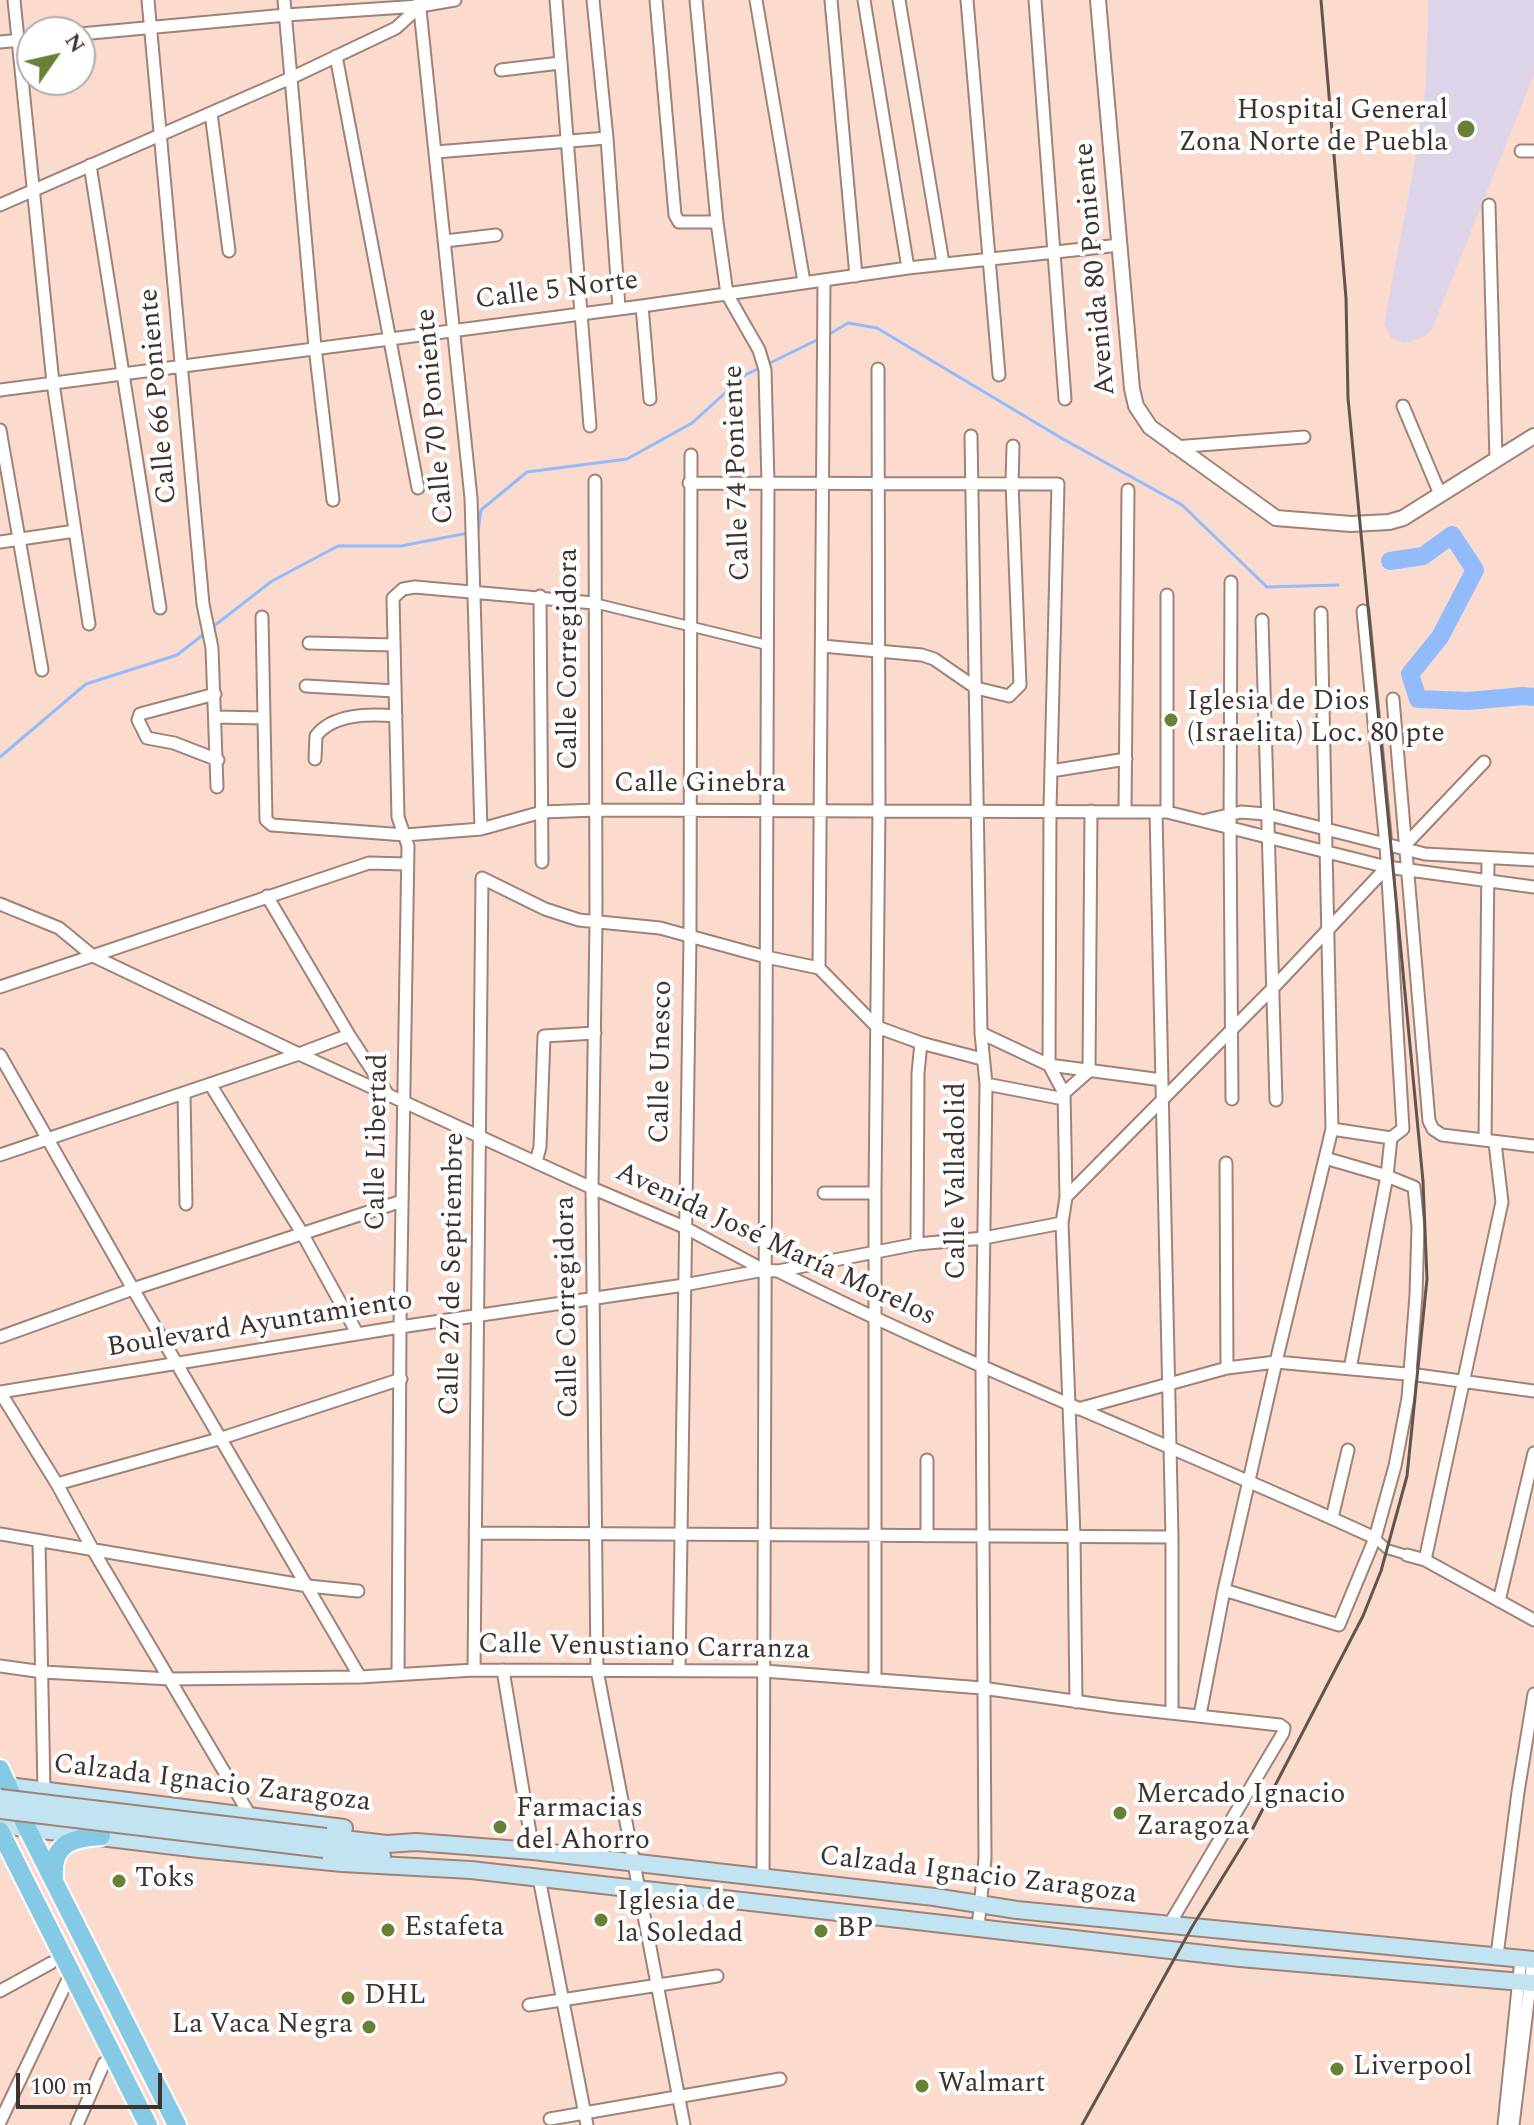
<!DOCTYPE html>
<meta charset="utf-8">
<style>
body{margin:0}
#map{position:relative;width:1534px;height:2125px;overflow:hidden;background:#fadbce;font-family:Spectral,serif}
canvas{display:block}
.north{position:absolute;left:16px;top:16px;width:80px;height:80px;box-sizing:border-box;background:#fff;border:2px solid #b2adab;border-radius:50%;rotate:56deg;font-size:22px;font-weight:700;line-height:32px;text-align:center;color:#3e322d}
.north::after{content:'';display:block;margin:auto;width:28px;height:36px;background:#698134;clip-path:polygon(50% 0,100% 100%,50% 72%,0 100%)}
.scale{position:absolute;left:16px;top:2073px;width:146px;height:36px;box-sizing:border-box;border:4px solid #3e322d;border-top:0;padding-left:10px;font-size:24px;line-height:28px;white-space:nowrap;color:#3e322d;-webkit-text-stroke:6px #fff;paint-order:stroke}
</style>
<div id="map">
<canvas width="1534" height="2125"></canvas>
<div class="north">N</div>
<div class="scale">100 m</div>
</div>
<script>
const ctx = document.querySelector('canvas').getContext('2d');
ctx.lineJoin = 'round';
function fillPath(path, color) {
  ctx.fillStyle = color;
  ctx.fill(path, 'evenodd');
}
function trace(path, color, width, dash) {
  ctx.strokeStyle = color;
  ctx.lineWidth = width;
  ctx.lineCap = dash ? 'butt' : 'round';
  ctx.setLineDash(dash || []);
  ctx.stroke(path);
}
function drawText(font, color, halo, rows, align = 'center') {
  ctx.font = font + ' Spectral,serif';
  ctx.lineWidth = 8;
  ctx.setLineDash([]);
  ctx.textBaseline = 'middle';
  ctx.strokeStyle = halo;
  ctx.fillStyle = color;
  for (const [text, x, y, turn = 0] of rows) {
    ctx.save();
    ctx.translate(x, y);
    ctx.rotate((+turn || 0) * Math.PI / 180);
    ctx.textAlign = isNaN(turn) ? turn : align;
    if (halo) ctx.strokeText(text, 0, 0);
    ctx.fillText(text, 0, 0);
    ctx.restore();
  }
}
const medical = new Path2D(`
 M1428,0h106v74l-103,257 -7,6 -19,6 -14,-5 -7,-14 29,-152 13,-86z`);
const stream = new Path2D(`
 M826,336l22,-13 29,5 186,111 119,66 85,82 71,-2
 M768,364l51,-25
 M476,532l2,-1 3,-21 46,-38 100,-13 65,-36 53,-48 17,-8
 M210,629l62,-48 66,-35h63l67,-13
 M0,757l86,-73 91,-29 27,-21`);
const river = new Path2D(`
 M1390,561l33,-5 29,-21 23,35 -35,67 -30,37 8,25 50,2 55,-5 11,1`);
const pedestrian = new Path2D(`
 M594,603l173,42
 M1375,1538l12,11 20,6`);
const minor = new Path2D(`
 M14,0l39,383 36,241
 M148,0l55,604 9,44 5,139
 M284,0l31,347 18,153
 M419,0l52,498 10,331
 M556,0l34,426
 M593,0l14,138 12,170
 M656,0l19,215 4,7h38
 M696,0l21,222 10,72 32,56 6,20 3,113 -5,1395
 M756,0l48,282
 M831,0l25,276
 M864,0l44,268
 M899,0l44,263
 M967,0l32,375
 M1035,0l30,399
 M80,34l206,-19 134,-9 35,-6
 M0,42l32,-3
 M336,56l82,432
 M501,70l59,-7
 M211,113l18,138
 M1521,151h13
 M436,152l171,-14
 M90,165l70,443
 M0,205l293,-128 103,-49 24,-22
 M1489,205l7,254
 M445,241l51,-6
 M642,306l8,93
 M0,390l642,-84 266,-38 212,-23
 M1403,406l37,88
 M0,430l42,240
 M971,436l10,597 5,51 -4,284 3,490 -7,69
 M1174,447l130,-10
 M595,481l1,442 -4,265 5,482 87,455
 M689,483l369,1 -8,325 -1,256 15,28 2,104 -4,26 12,313 2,166
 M0,542l75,-11
 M1231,582l-1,247 2,270
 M540,596l2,266
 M262,617l4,203 6,5 133,10 76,-6 61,-17 54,-2 571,2 220,55 147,20
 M1262,620l14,480
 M309,643l85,2
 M822,646l100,9 12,4 42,29 33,8 11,-11 -8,-202 1,-37
 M306,686l89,5
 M215,694l-75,20 -2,6 9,18 27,5 44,17
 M1393,699l36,422 4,8 9,6 92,11
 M216,717l48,1
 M315,759l1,-23c17,-23 55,-22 80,-20
 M1051,771l75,-12
 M1125,810l3,-320
 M1156,812l16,725v175
 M1167,812v-217
 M1207,820l34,-8 25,2 159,40 109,6
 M1407,843l77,-81
 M267,896l82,139 38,58
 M0,904l59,24 34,28 206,98 293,134 92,39 80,43 14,1c195,98 398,175 597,267
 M819,968l5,-688
 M0,987l369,-124 37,1
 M981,1033l68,32 113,15
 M0,1055l133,234 227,388
 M210,1084l92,149 55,100
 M986,1084l78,15
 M184,1093l2,111
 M1064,1093l25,-22 2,-260
 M1332,1129l59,9 12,-9 -17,-284 -23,-234
 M1485,1140l3,-281
 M0,1155l299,-101 50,-19
 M536,1162l4,-15 4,-111 51,-3
 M1226,1163l1,205
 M824,1193h51
 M1066,1197l207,-209 114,-121
 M917,1244l1,-171 3,-30
 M778,1271l139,-27 67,-6 78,-15
 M0,1337l133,-48 269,-88
 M1350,1369l37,-193 4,-38
 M0,1392l400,-65 284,-42 80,-15
 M0,1392l57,92 36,66 158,267
 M1078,1409l149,-41 49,-6 141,13 117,16
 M57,1484l165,-46 179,-59
 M1332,1518l16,-68
 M475,1533l697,4
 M0,1534l308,52 50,5
 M927,1536v-76
 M39,1541l5,250
 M1407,1555l18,5 109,60
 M1425,1560l77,-358 -7,-59
 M1224,1590l115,35 36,-87 20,-72 13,-68 8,-103 2,-68 -4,-40 -27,-11 -62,-18
 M1499,1601l35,-148
 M0,1666l43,6 127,7 190,-2 114,-7 290,1 218,17 134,19 164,18 4,3 -1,5 -114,192
 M679,1669l11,-731 1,-483
 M474,1670l8,-792 63,31 34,11 81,8 106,29 53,11 58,59 44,16 61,16
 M503,1670l30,181
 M398,1674l2,-347 8,-481 -10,-29 -5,-219 10,-9 12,-2 179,16
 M875,1678v-485l4,-384 -1,-440
 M1200,1715l24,-125 52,-228 56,-233 -11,-516
 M539,1878l48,247
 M1497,1955l21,-163 16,-98
 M0,1991l51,-28
 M529,2005l188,-29
 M550,2119l230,-40
 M0,2122l71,-149
 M77,2125l27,-62
 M1504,2125l17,-166
 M1513,2125l20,-165`);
const tertiary = new Path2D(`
 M1098,0l34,389 4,17 14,21 126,91 75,6 38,-2 14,-4 131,-82`);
const secondary = new Path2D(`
 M0,1785l344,43
 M0,1825l199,24 143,14 129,7 769,88 294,25
 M326,1837l61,7 29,-2 117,9 401,46 83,13 517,50
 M324,1849l58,7`);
const primary = new Path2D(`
 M0,1769l27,59 150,297
 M0,1831l148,294
 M54,1879c-3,-35 17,-41 47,-43`);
const rail = new Path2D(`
 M1082,2125l110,-198 61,-99 110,-212 18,-45 26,-95 20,-197 -4,-98 -75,-783 -2,-100 -25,-298`);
const secondaryBridge = new Path2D(`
 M0,1798l326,39
 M0,1810l324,39`);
const markers = [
 [1466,129,10,"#698134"],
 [1171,720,8,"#698134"],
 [1120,1813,8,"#698134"],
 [500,1827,8,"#698134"],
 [119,1881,8,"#698134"],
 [601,1920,8,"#698134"],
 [388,1930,8,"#698134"],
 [821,1931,8,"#698134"],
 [348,1998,8,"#698134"],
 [369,2027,8,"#698134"],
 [1337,2069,8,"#698134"],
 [922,2086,8,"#698134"]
];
const poiNames = [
 ["Hospital General",1448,113,"right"],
 ["Zona Norte de Puebla",1448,145,"right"],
 ["Iglesia de Dios",1187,704],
 ["(Israelita) Loc. 80 pte",1187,736],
 ["Mercado Ignacio",1136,1797],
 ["Zaragoza",1136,1829],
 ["Farmacias",516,1811],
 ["del Ahorro",516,1843],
 ["Toks",135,1881],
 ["Iglesia de",617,1904],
 ["la Soledad",617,1936],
 ["Estafeta",404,1930],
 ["BP",837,1931],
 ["DHL",364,1998],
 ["La Vaca Negra",353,2027,"right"],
 ["Liverpool",1353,2069],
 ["Walmart",938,2086]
];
const streetNames = [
 ["Avenida 80 Poniente",1097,269,-95],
 ["Calle 5 Norte",557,292,-7],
 ["Calle 66 Poniente",160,396,-95],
 ["Calle 70 Poniente",437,416,-95],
 ["Calle 74 Poniente",739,473,-92],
 ["Calle Corregidora",571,659,-90],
 ["Calle Ginebra",700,786],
 ["Calle Unesco",663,1062,-89],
 ["Calle Libertad",379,1142,-89],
 ["Calle Valladolid",959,1181,-90],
 ["Avenida José María Morelos",775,1246,25],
 ["Calle 27 de Septiembre",454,1274,-89],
 ["Calle Corregidora",569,1307,-91],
 ["Boulevard Ayuntamiento",260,1326,-9],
 ["Calle Venustiano Carranza",644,1649,1],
 ["Calzada Ignacio Zaragoza",212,1785,7],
 ["Calzada Ignacio Zaragoza",978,1877,7]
];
fillPath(medical, '#ddd4e9');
trace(stream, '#91bbfb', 3);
trace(river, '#91bbfb', 18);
trace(pedestrian, '#9f8377', 12);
trace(minor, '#9f8377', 15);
trace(tertiary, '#9f8377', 18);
trace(secondary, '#9f8377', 20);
trace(primary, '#fff', 22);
trace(pedestrian, '#fff', 8);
trace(minor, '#fff', 11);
trace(tertiary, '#fff', 14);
trace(secondary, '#c2e4f2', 16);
trace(primary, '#85c9e5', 18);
trace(rail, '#63534d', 3);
trace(secondaryBridge, '#9f8377', 20, []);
trace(secondaryBridge, '#c2e4f2', 16);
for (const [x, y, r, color] of markers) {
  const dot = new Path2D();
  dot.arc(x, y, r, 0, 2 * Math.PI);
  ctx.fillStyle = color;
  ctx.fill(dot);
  trace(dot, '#fff', 3);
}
drawText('28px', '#3e322d', '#fff', poiNames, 'left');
drawText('28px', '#3e322d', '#fff', streetNames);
</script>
